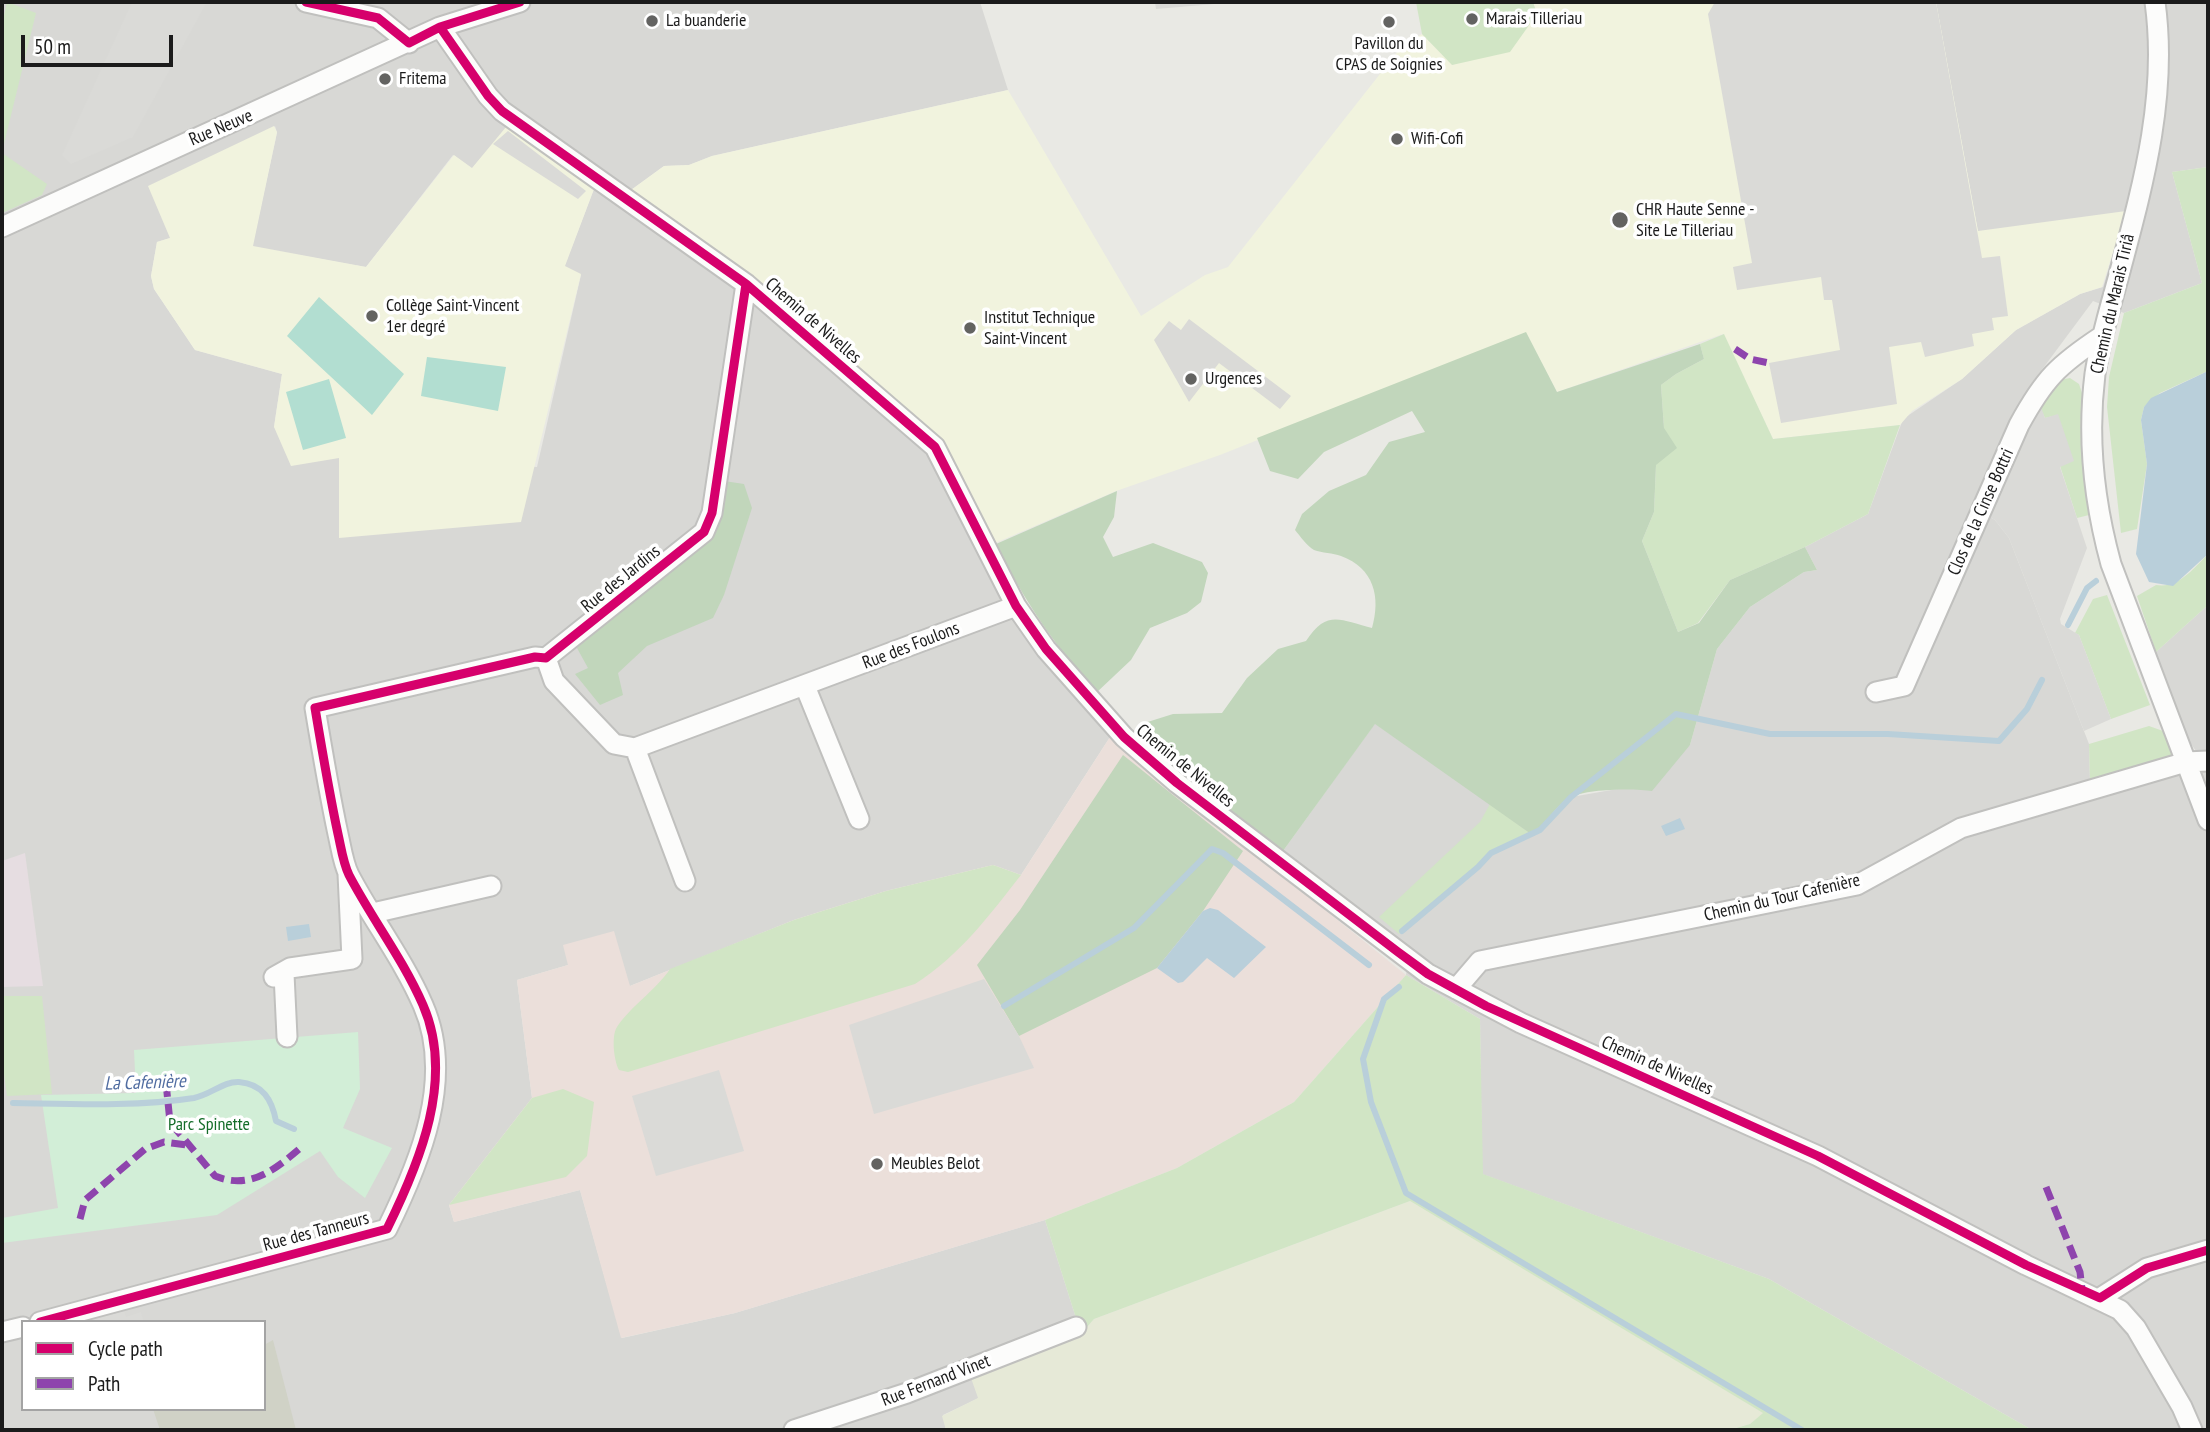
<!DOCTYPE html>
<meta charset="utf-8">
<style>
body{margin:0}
#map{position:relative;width:2210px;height:1432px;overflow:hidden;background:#e9e9e4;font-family:"PT Sans Narrow",sans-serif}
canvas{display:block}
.frame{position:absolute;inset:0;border:4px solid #1b1b1b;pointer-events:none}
.legend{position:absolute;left:21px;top:1320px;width:245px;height:91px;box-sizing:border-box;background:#fff;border:2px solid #a4a4a4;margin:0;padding:9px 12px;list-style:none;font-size:21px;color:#1b1b1b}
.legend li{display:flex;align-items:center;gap:14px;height:35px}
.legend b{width:35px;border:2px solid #a4a4a4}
.scale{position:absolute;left:21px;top:35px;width:152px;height:32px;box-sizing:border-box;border:4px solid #1b1b1b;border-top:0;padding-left:9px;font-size:21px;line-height:24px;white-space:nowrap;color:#1b1b1b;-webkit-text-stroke:5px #fff;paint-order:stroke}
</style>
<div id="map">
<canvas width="2210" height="1432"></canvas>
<div class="frame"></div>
<ul class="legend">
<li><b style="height:9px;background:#d6006c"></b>Cycle path</li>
<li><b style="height:9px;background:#8e44ad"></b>Path</li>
</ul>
<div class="scale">50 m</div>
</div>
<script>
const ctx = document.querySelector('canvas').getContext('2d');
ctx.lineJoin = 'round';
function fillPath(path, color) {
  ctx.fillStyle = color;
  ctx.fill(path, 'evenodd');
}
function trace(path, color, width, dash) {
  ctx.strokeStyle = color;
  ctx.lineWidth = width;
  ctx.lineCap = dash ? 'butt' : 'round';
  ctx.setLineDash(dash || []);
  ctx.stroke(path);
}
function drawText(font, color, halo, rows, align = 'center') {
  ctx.font = font + ' "PT Sans Narrow",sans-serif';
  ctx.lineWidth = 7;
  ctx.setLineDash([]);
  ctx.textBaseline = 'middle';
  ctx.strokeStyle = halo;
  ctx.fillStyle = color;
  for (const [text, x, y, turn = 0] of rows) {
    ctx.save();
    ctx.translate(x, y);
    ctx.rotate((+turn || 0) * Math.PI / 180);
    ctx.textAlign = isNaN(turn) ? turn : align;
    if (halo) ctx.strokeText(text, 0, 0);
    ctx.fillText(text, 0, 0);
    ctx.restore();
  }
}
const residential = new Path2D(`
 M2,2h978l28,88 -296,66 -23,9 -25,1 -33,24 -21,9 144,94 176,159 81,164 99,121 -89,138 -28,-10 -107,26 -92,29 -164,66 -62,-21 -51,15 15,118 -83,107 5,17 126,-32 42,148 113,-25 310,-93 36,114 -109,44 7,20 -36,17 3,15h-944zM275,126l2,7 -25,114 114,20 87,-112 19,14 12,-14 110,34 -30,78 17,8 -44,192 -198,-10 -65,-30 8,-53 -87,-24 -41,-61 -3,-13 6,-34 13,-4zM23,1322h241v87h-241z
 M1936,2h272v165l-36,5 30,111 -78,30 -31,-12 -61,82 -58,125 21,12 14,18 80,206 1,38 106,-31 -10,-14 -30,-85 52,-47v825h-176l-263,-151 -287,-105 -2,-155 -74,-44 3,-22 -126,-102 92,-128 80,56 88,48 28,-30 58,-10 61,-42 27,-96 33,-42 54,-35 13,-2 -12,-23 63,-33 35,-95 59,-40 54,-49 64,-36 23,-7 23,-75 -148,20z`);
const commercial = new Path2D(`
 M1110,737l296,238 -112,127 -117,66 -132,52 -310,93 -114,25 -41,-148 -126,32 -5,-17 83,-107 -15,-118 51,-15 -5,-20 51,-14 16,55 164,-66 92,-29 107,-26 28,10z`);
const industrial = new Path2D(`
 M25,853l18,133 -41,1v-126z`);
const education = new Path2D(`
 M1533,2h403l42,229 148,-20 -24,76 -22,7 -64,36 -54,49 -50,32 -12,14 -127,14 -50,-105 -166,58 -31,-59 -306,122 -104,36 -137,59 -49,-98 -176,-159 -145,-93 22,-10 33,-24 25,-1 23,-9 296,-66 133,226 64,-41 23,-8 174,-221 20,-12 31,31 84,-51z
 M274,126l3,6 -24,114 113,21 88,-112 18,13 34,-41 88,62 -29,77 16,8 -60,248 -182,16v-80l-48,8 -17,-39 8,-53 -87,-24 -41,-61 -3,-13 6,-34 13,-4 -22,-52z`);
const construction = new Path2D(`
 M273,1340l23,90h-136l-7,-21h111v-64z`);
const farmland = new Path2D(`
 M1410,1201l354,212 -14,11 -21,6h-783l-4,-14 36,-18 -7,-20 110,-44 13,-15z`);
const grass = new Path2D(`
 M7,2l29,11 -34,139v-128z
 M1416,2h117l4,12 -27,38 -58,13 -30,-31z
 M2,153l45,31 -5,11 -40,18z
 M2208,167v204l-48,22 -16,14 -3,13 6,44 -10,65 -16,4 -14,-126 2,-30 15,-64 78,-30 -30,-111z
 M1724,334l49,105 127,-14 -32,89 -63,33 -75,33 -32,43 -20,9 -36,-91 12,-29 2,-47 8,-37 -3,-43 15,-11 28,-15 -4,-15z
 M2070,378l9,6 3,9 7,122 -12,3 -17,-52 -2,-51 -13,3 -6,-12 21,-26z
 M2208,554v51l-52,47 -19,-56 19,-11c22,4 38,-17 52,-31z
 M2107,595l43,110 -39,14 -32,-84 -4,-2 18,-34z
 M2149,726l14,5 12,27 -85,24 -1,-38z
 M1490,804l41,30 -40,19 -13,14 -79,67 -20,-17 101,-95z
 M993,865l28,10c-33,42 -61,80 -106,109l-287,88 -9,-2c-5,-9 -8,-34 -2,-43 12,-19 39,-37 53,-58l124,-49 92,-29z
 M1406,975l74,44 3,155 286,105 263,151h-303l21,-6 13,-11 -353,-212 -316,118 -13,15 -36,-114 132,-52 117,-66z
 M2,996h40l10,98 -45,2 -5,-37z
 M563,1089l31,13 -7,54 -21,21 -117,28 83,-107z`);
const forest = new Path2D(`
 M1526,332l31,60 143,-48 4,15 -28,15 -15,11 3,43 13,20 -21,17 -2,47 -12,29 36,91 21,-9 31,-43 75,-33 12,23 -13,2 -54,35 -33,42 -27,96 -38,46c-18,-3 -66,-2 -81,6 -16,9 -25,28 -40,37l-156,-110 -92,127 -131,-103 -13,-15 -1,-8 35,-11 49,-1 25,-35 31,-29 28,-8c21,-32 34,-21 66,-13 9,-31 2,-60 -31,-72 -8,-3 -19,-3 -27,-6 -7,-4 -14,-14 -19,-20l7,-16 27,-23 37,-16 23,-33 36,-10 -13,-21 -88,41 -26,27 -28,-8 -13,-33z
 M724,481l20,3 8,24 -28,87 -11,23 -66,28 -29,27 5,22 -23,10 -25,-31 13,-6 -11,-20 2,-7 124,-99z
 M1117,491l-3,26 -11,20 10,20 40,-14 49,19 6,11 -7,29 -14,11 -37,15 -19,32 -35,33c-44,-52 -70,-89 -100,-149z
 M1123,755l120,96 -40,60 -46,57 -138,68 -42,-71 43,-55z`);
const park = new Path2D(`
 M358,1032l2,57 -17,39 49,20 -27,50 -27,-21 -18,-26 -103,64 -215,28v-25l56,-10 -17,-113 95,-2 -2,-43z`);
const pitch = new Path2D(`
 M319,297l85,77 -32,41 -85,-79z
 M427,357l79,10 -8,44 -77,-15z
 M329,379l17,59 -43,12 -17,-58z`);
const parking = new Path2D(`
 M132,2h75l-74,135 -62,27 -9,-9z
 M1155,2h83l-82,7z
 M1715,2h221l46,256 18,-2 8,60 -16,2 2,12 -22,4 2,12 -49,11 -4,-15 -32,5 8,57 -116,19 -12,-60 71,-13 -8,-50h-8l-3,-23 -84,13 -4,-23 19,-4 -44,-249z
 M508,131l78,60 -8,8 -85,-55z
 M1189,319l102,77 -11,13 -61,-46 -30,39 -35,-62 15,-19 12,9z
 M2032,383l13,35 13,-4 16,47 -14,6 27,81 -27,71 1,5 18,11 32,84 -27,12 -75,-193 -14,-18 -21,-12z
 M984,979l35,57 15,32 -160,46 -25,-89z
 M719,1070l25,81 -88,25 -24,-80z
 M124,1311l2,6 15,-5 3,10h-52v-3z`);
const water = new Path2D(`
 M2208,371v183l-35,32 -24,-4 -13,-28 11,-90 -6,-44 3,-13 7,-9z
 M1680,818l5,11 -19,7 -5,-10z
 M1210,908l8,2 48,37 -32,31 -27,-20 -24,24 -5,1 -21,-15 46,-57z
 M309,924l2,13 -23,4 -2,-14z`);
const stream = new Path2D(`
 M2068,625l19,-37 9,-7
 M1402,931l76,-64 13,-14 49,-23 31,-33 105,-83 94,20h118l111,7 28,-32 15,-29
 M1399,987l-15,12 -21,60 8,43 35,91 396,237
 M1004,1006l130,-78 78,-79 11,4 146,112
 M13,1103c59,1 123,4 181,-5 16,-3 30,-17 45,-16 24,2 33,18 37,39l18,8`);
const minor = new Path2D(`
 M306,2l72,16 31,25
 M2155,2c13,94 -12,183 -36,273 -9,33 -19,65 -24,99 -8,64 -1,128 16,190l97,256
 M440,27l48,69 14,15 244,173 189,163 81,159 30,43 78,88 53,46 251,191 93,49 297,133 208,109 94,45 16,18 46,79 10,23
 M2,227l438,-200 80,-25
 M546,658l8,23 60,63 21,4 381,-142
 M805,686l54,133
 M1876,692l28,-6 115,-261c25,-46 39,-60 83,-89
 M635,748l50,133
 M373,913l118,-27
 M284,974l3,63
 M274,977l16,-9 62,-9 -4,-85
 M1456,989l24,-28 377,-76 104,-57 225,-66 22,-1
 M2100,1298l47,-30 61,-18
 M40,1322l347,-93c33,-67 68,-151 36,-224 -20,-46 -51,-86 -74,-130 -6,-12 -8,-28 -11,-41 -9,-42 -16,-84 -23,-126l220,-51 11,1 158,-126 8,-19 34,-229
 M2,1332l21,-5
 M794,1430l113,-37 169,-66`);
const quiet = new Path2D(`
 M1735,349l15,10 19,4
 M166,1083l4,39 45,54c36,15 62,-8 89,-31
 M2046,1187l34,85 2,17
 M80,1219l5,-19 60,-51 19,-7 23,3`);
const cycleway = new Path2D(`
 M306,2l72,16 31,25 31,-16 80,-25
 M440,27l48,69 14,15 244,173 189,163 81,159 30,43 78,88 53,46 221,169 30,22 58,32 332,150 208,109 74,33 47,-30 61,-18
 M40,1322l347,-93c33,-67 68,-151 36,-224 -20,-46 -51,-86 -74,-130 -6,-12 -8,-28 -11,-41 -9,-42 -16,-84 -23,-126l220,-51 11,1 158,-126 8,-19 34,-229`);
const markers = [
 [1472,19,7,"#636361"],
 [652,21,7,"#636361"],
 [1389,22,7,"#636361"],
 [385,79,7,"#636361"],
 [1397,139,7,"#636361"],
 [1620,220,9,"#636361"],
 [372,316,7,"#636361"],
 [970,328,7,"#636361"],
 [1191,379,7,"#636361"],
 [877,1164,7,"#636361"]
];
const poiNames = [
 ["Marais Tilleriau",1486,19],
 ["La buanderie",666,21],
 ["Pavillon du",1389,44,"center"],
 ["CPAS de Soignies",1389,65,"center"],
 ["Fritema",399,79],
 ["Wifi-Cofi",1411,139],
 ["CHR Haute Senne -",1636,210],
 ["Site Le Tilleriau",1636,231],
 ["Collège Saint-Vincent",386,306],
 ["1er degré",386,327],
 ["Institut Technique",984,318],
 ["Saint-Vincent",984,339],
 ["Urgences",1205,379],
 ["Meubles Belot",891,1164]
];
const streetNames = [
 ["Rue Neuve",221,128,-23],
 ["Chemin du Marais Tiriâ",2113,304,-77],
 ["Chemin de Nivelles",813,321,41],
 ["Clos de la Cinse Bottri",1981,512,-66],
 ["Rue des Jardins",621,579,-39],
 ["Rue des Foulons",911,646,-21],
 ["Chemin de Nivelles",1185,766,39],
 ["Chemin du Tour Cafenière",1782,898,-13],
 ["Chemin de Nivelles",1657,1066,24],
 ["Rue des Tanneurs",316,1232,-15],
 ["Rue Fernand Vinet",936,1381,-21]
];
const parkNames = [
 ["Parc Spinette",209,1125]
];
const waterNames = [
 ["La Cafenière",145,1083,-2]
];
fillPath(residential, '#d8d8d5');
fillPath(commercial, '#ebdfda');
fillPath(industrial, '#e6dde1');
fillPath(education, '#f1f3de');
fillPath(construction, '#d0d2c6');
fillPath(farmland, '#e6e9d7');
fillPath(grass, '#d1e5c5');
fillPath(forest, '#c1d6bb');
fillPath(park, '#d2eed7');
fillPath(pitch, '#b2ded1');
fillPath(parking, '#dadad7');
fillPath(water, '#b9cfda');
trace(stream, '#b9cfda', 6);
trace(minor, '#c0c0be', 23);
trace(minor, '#fcfcfb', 19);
trace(quiet, '#8e44ad', 7, [14, 7]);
trace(cycleway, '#d6006c', 9);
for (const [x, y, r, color] of markers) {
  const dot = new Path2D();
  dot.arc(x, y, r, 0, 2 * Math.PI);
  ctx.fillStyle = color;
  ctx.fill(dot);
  trace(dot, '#fff', 2.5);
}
drawText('18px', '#1b1b1b', '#fff', poiNames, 'left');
drawText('18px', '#1b1b1b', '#fff', streetNames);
drawText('18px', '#146d29', '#fff', parkNames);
drawText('italic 19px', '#516da1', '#fff', waterNames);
</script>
